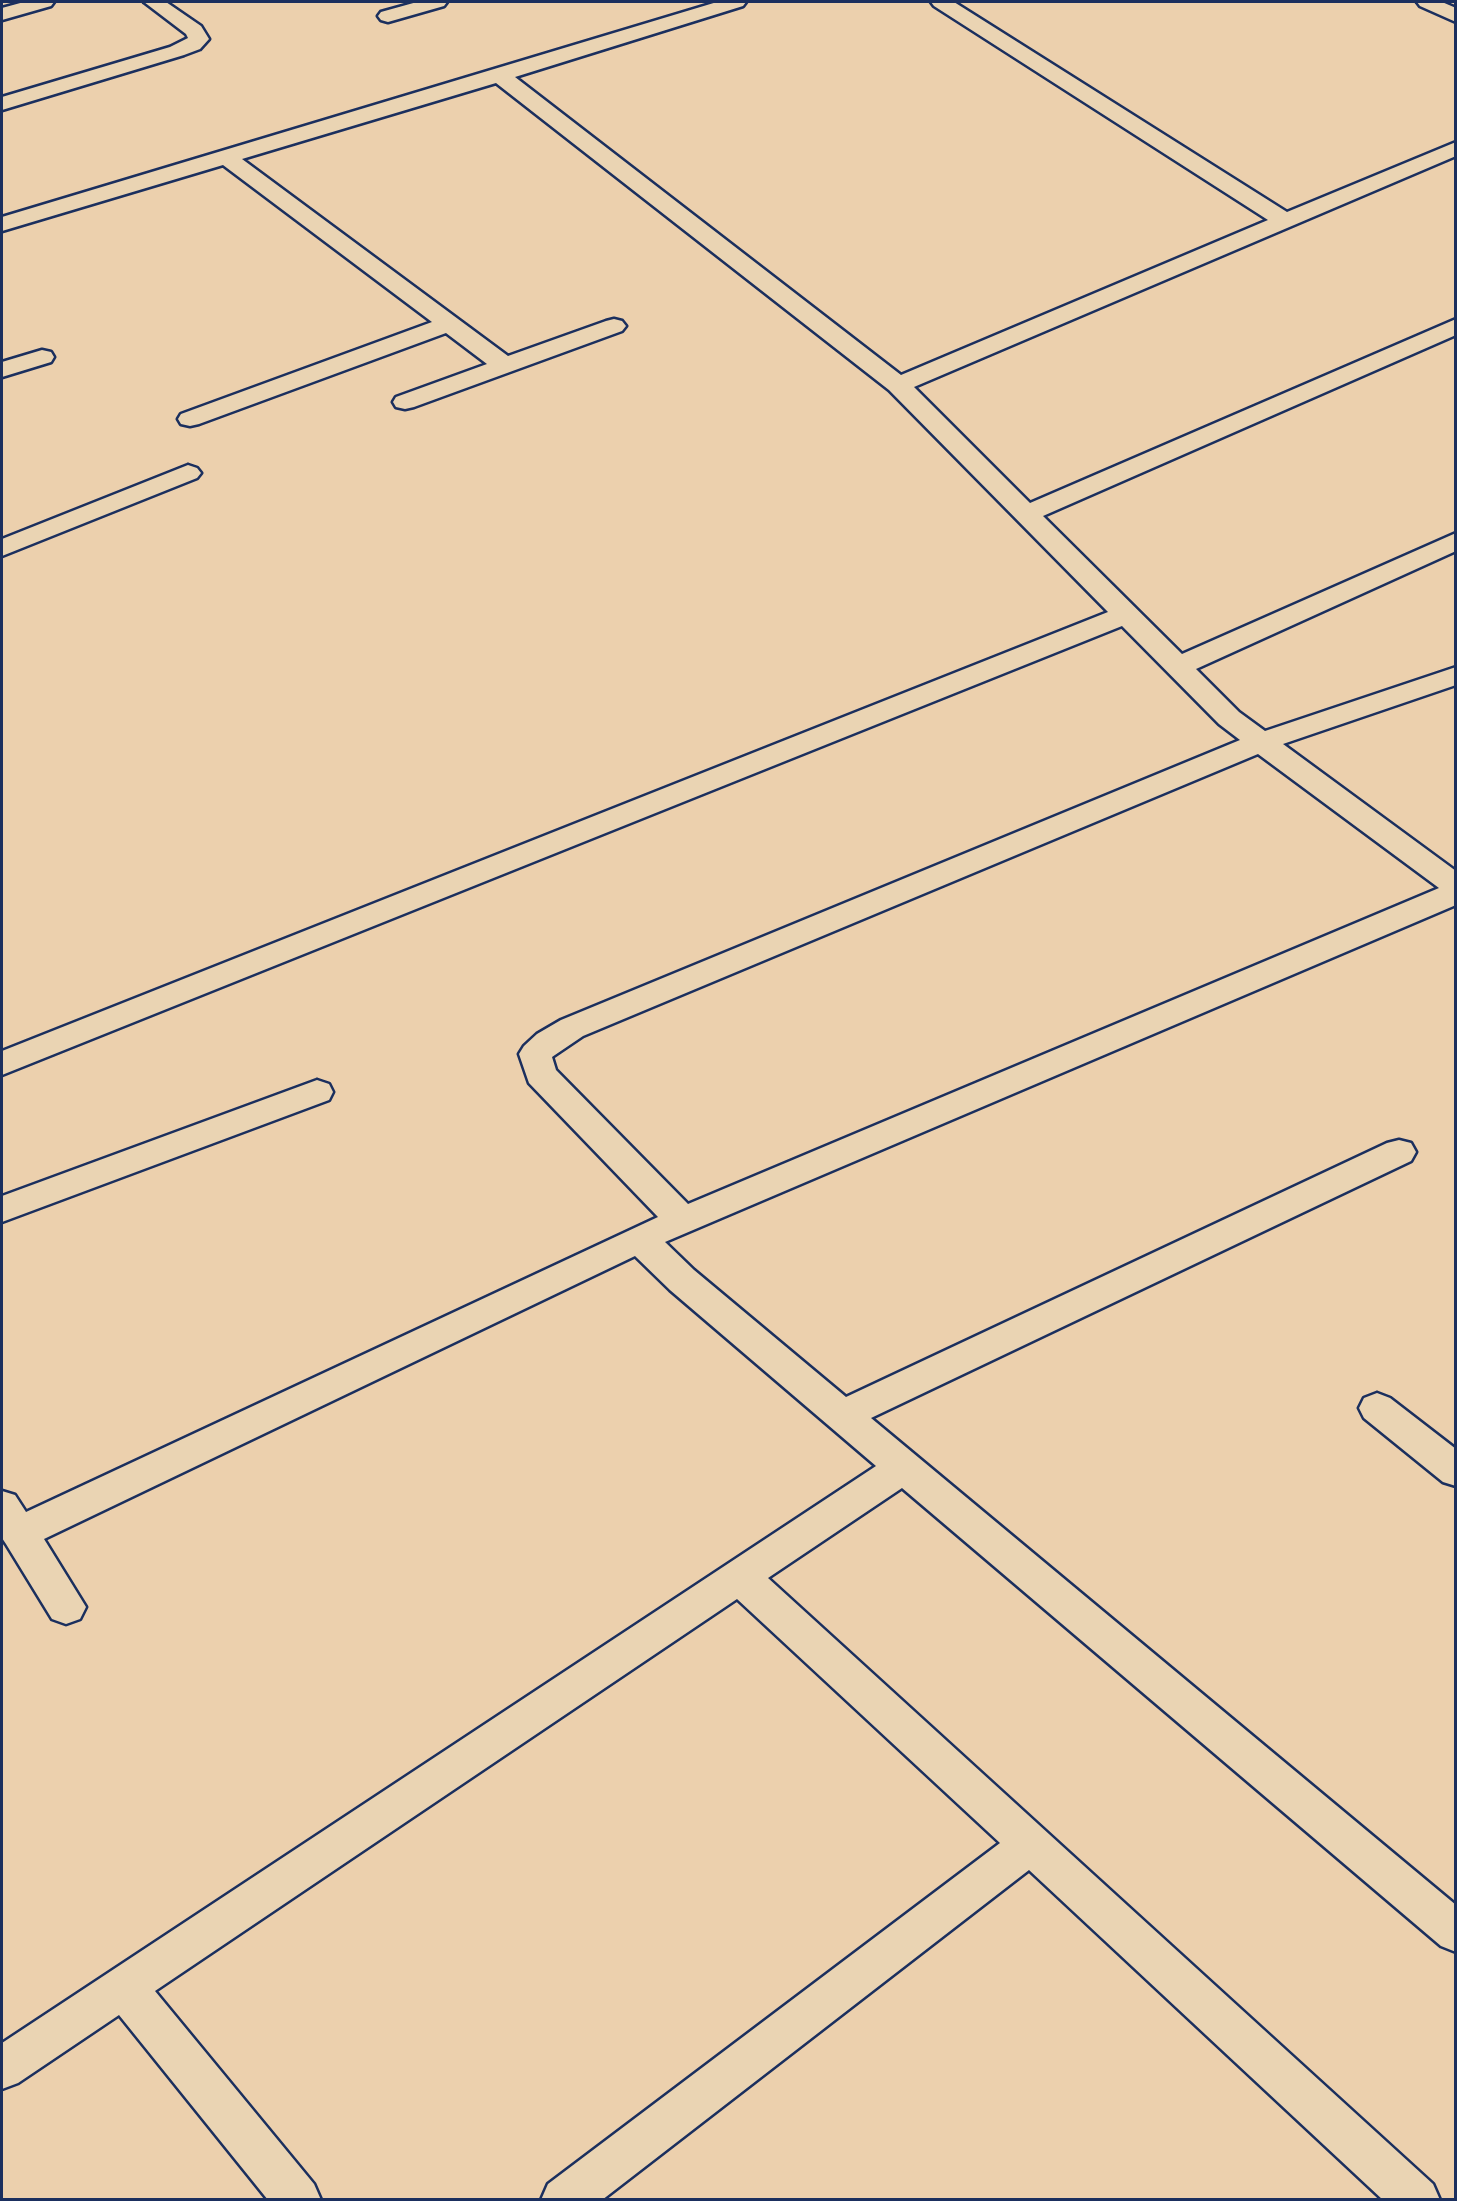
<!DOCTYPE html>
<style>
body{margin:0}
#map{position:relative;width:1457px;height:2201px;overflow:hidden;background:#ecd0ad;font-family:Caveat,sans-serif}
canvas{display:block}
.frame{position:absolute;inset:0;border:3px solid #1b2f5e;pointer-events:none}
</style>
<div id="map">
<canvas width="1457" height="2201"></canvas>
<div class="frame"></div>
</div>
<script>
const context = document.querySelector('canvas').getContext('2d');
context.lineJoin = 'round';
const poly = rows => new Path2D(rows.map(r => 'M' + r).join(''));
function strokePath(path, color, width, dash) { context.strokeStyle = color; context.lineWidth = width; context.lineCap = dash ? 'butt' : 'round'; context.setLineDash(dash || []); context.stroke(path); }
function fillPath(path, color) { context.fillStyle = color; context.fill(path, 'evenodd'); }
const minor = poly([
 [24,2,54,2,51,6,2,20,2,8,24,2],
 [144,2,166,2,201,26,209,39,200,49,184,55,2,110,2,97,170,47,188,38,186,34,144,2],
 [417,2,447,2,444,6,388,22,381,20,378,16,381,12,417,2],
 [717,2,746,2,743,6,515,77,901,375,1268,220,934,6,931,2,954,2,1287,212,1456,142,1456,156,914,387,1030,503,1456,319,1456,335,1043,516,1182,654,1456,533,1456,551,1196,669,1239,712,1265,731,1456,667,1456,685,1283,744,1456,871,1456,905,665,1242,694,1270,846,1397,1387,1143,1399,1140,1411,1143,1416,1152,1411,1161,871,1418,1456,1905,1456,1952,1441,1946,902,1488,768,1578,1433,2184,1440,2200,1383,2200,1029,1870,602,2200,541,2200,548,2184,1000,1843,737,1599,155,1991,314,2184,321,2200,268,2200,119,2015,18,2083,2,2089,2,2043,876,1466,670,1290,635,1256,44,1539,86,1607,80,1619,66,1624,52,1619,6,1544,2,1538,2,1491,15,1495,26,1512,658,1217,529,1083,519,1054,524,1046,537,1034,561,1020,1240,740,1219,724,1122,626,2,1075,2,1051,1108,612,889,390,496,83,242,159,508,356,606,321,614,319,622,321,626,326,622,331,414,407,405,409,396,407,393,402,396,397,487,364,446,333,199,424,190,426,181,424,178,419,181,414,432,322,223,165,2,231,2,217,717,2],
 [1258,754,1439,888,688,1204,556,1070,552,1057,583,1036,1258,754],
 [1417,2,1442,2,1456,8,1456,22,1420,6,1417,2],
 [42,350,51,352,54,357,51,362,2,377,2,362,42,350],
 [188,465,197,468,201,473,197,478,2,556,2,539,188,465],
 [317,1080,329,1084,333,1092,329,1100,2,1222,2,1196,317,1080],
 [1377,1393,1390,1398,1456,1449,1456,1486,1443,1482,1364,1418,1359,1408,1364,1398,1377,1393]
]);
strokePath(minor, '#1b2f5e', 5);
fillPath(minor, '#ead4b3');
</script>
